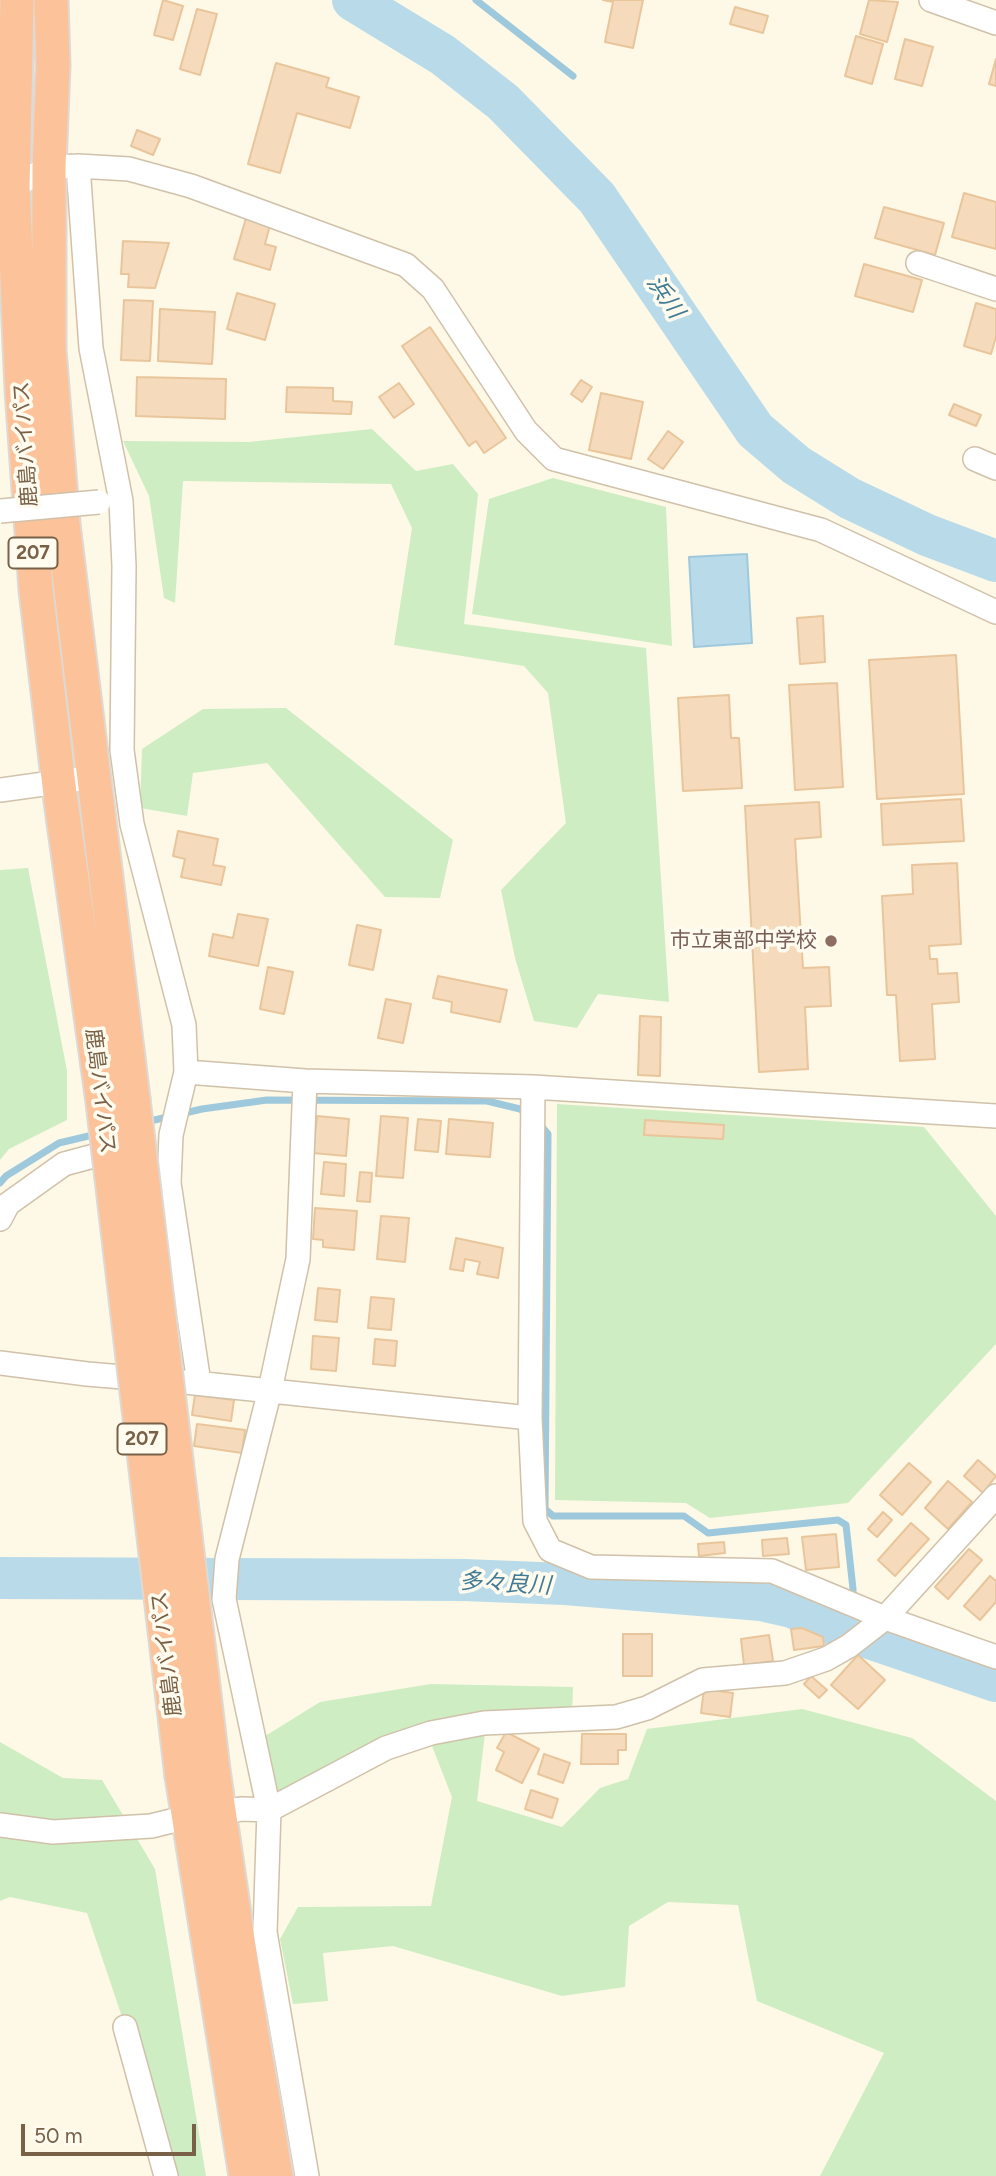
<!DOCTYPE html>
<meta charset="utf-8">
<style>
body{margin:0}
#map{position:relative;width:996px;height:2176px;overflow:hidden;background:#fef8e6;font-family:Figtree,sans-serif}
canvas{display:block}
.scale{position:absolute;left:21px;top:2124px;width:175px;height:32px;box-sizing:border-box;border:4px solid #796148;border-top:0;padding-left:9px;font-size:21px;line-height:24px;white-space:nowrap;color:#796148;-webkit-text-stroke:5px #fffbee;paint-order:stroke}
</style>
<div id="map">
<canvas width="996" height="2176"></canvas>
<div class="scale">50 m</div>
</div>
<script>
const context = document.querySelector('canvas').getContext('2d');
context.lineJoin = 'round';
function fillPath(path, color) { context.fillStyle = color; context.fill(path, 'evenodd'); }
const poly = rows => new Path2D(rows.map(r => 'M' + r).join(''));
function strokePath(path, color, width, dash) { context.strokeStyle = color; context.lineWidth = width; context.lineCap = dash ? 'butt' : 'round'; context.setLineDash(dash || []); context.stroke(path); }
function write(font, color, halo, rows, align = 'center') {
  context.font = font + ' Figtree,"Noto Sans JP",sans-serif'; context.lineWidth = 7; context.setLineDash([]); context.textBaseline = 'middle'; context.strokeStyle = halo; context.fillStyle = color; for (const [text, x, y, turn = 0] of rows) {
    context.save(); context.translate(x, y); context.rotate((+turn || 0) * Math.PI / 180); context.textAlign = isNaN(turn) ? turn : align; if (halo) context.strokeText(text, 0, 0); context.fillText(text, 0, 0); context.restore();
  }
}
const green = poly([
 [372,429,416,471,453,464,478,494,464,624,646,648,669,1002,598,994,577,1028,534,1021,515,958,501,890,566,823,548,693,524,666,394,645,412,528,391,484,183,481,175,603,164,598,149,496,123,441,249,442],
 [553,478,666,507,672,646,472,614,489,499],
 [286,708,453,840,440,898,385,897,267,763,193,773,187,816,140,808,142,749,203,709],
 [28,868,67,1071,67,1120,9,1149,0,1160,0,870],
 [557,1104,924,1127,996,1216,996,1344,848,1503,710,1518,686,1503,555,1500],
 [431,1684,573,1687,572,1713,487,1716,477,1801,562,1827,600,1788,628,1779,647,1729,802,1709,912,1738,996,1801,996,2176,820,2176,884,2053,757,2001,738,1905,668,1902,629,1926,625,1987,562,1996,393,1946,323,1953,328,2001,293,2004,280,1939,298,1907,431,1906,452,1797,430,1741,306,1795,252,1793,246,1748,320,1702],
 [0,1742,63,1778,102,1780,155,1869,206,2176,161,2176,155,2115,87,1913,10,1897,0,1901]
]);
const water = poly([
 [747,554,752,643,694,647,689,557,747,554]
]);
const stream = poly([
 [476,0,573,76],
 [146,1122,202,1109,267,1100,487,1101,520,1109,528,1115],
 [538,1122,548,1134,545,1509,553,1516,684,1516,708,1533,838,1520,846,1525,853,1589,852,1632],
 [0,1183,6,1176,59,1143,97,1134]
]);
const river = poly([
 [353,0,443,55,503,102,597,198,755,430,796,465,849,498,927,535,996,561],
 [0,1578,464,1580,565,1584,761,1600,792,1607,852,1632,996,1681]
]);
const building = poly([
 [163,0,183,6,173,40,154,35,163,0],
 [603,0,643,0,633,48,605,42,613,2,603,0],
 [869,0,898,2,887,42,860,34,869,0],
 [735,7,768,16,763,33,730,24,735,7],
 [197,9,217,14,200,75,180,69,197,9],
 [856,36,883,44,872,84,845,76,856,36],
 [905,39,933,47,922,86,895,79,905,39],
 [996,59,996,86,989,84,996,59],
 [276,63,329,78,326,87,359,97,350,128,297,113,280,173,248,164,276,63],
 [137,130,160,139,153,155,131,146,137,130],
 [964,193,996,202,996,249,952,237,964,193],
 [884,207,944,223,935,255,875,238,884,207],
 [246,218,270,225,265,244,276,247,270,270,234,259,246,218],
 [123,241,169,243,155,288,128,287,129,274,121,274,123,241],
 [864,264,922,280,913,312,855,296,864,264],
 [237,293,275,304,265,340,227,329,237,293],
 [124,300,153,301,150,361,121,360,124,300],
 [976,303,996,309,996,337,991,354,964,346,976,303],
 [160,309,215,312,212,364,158,361,160,309],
 [430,327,506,438,484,453,476,441,469,446,402,346,430,327],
 [137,377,226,379,225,419,136,416,137,377],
 [581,380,592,387,582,402,571,394,581,380],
 [399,383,414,404,394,418,379,397,399,383],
 [287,387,333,388,333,401,352,402,351,414,286,412,287,387],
 [601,393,643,402,631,459,589,450,601,393],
 [954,404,981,415,976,426,949,415,954,404],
 [668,431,683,442,663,469,648,459,668,431],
 [823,616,825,662,800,664,797,618,823,616],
 [956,655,964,794,877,799,869,660,956,655],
 [837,683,843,787,795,790,789,685,837,683],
 [729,695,731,738,739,738,742,788,683,791,678,698,729,695],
 [961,799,964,841,883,845,881,804,961,799],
 [819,802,821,837,795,839,803,968,829,967,831,1006,805,1007,808,1069,759,1072,745,806,819,802],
 [178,831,218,839,213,865,225,867,221,885,181,877,185,859,173,856,178,831],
 [957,863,961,944,929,946,930,959,937,959,938,974,957,973,959,1002,932,1004,935,1059,900,1061,896,995,887,995,882,896,913,894,912,865,957,863],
 [238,914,268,919,258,966,209,956,213,934,233,938,238,914],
 [357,925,381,930,373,970,349,965,357,925],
 [268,967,293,972,284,1014,260,1009,268,967],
 [438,976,507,990,500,1022,451,1012,452,1002,433,998,438,976],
 [386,999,411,1004,403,1043,378,1038,386,999],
 [640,1016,661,1017,660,1076,638,1075,640,1016],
 [317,1116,349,1119,346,1156,313,1153,317,1116],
 [381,1116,408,1118,403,1178,376,1176,381,1116],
 [418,1119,441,1121,438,1152,415,1150,418,1119],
 [449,1119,493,1123,490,1157,446,1154,449,1119],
 [645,1120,724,1125,723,1139,644,1135,645,1120],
 [324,1162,346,1164,344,1196,321,1194,324,1162],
 [360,1172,372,1173,370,1202,357,1201,360,1172],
 [315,1208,357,1211,354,1250,323,1247,323,1240,313,1239,315,1208],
 [381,1216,409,1218,405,1262,377,1259,381,1216],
 [456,1238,503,1248,498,1278,477,1274,480,1262,465,1259,463,1271,450,1269,456,1238],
 [318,1288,340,1290,337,1322,315,1320,318,1288],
 [371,1297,394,1299,391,1330,368,1328,371,1297],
 [313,1336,339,1338,336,1371,311,1369,313,1336],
 [375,1339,397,1341,395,1366,373,1364,375,1339],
 [195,1395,234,1400,231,1421,192,1415,195,1395],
 [197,1424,245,1430,242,1453,194,1446,197,1424],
 [978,1460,996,1476,983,1493,964,1476,978,1460],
 [909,1463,931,1482,902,1515,880,1495,909,1463],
 [948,1481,972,1502,948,1529,925,1508,948,1481],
 [883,1512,892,1520,877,1537,868,1529,883,1512],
 [911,1523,929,1539,895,1576,878,1560,911,1523],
 [836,1534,839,1567,806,1570,802,1537,836,1534],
 [787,1538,789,1554,763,1556,762,1540,787,1538],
 [724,1542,725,1553,699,1556,698,1544,724,1542],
 [969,1549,982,1560,948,1599,935,1587,969,1549],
 [990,1576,996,1581,996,1602,980,1620,964,1606,990,1576],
 [802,1628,823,1637,824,1646,794,1650,791,1629,802,1628],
 [623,1634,652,1634,652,1676,623,1676,623,1634],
 [769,1635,773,1661,744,1665,741,1639,769,1635],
 [858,1655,885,1680,858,1709,831,1685,858,1655],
 [811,1676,827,1690,819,1698,804,1684,811,1676],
 [704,1689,733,1693,730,1717,701,1713,704,1689],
 [506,1732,539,1749,522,1783,496,1770,504,1752,497,1748,506,1732],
 [582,1734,626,1734,626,1750,618,1750,618,1764,581,1764,582,1734],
 [544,1754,570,1763,563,1783,538,1774,544,1754],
 [531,1790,558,1799,552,1818,525,1809,531,1790]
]);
const minor = poly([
 [931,0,996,23],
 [78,166,91,348,121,501,124,566,122,750,132,824,184,1025,186,1072,171,1135,169,1183,199,1383],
 [3,189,13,187,49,167,78,166,129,169,191,186,406,265,433,289,526,431,554,459,821,530,996,612],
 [918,263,996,289],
 [975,459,996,468],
 [0,790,94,777],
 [186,1072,305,1081,533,1087,996,1116],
 [305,1081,298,1259,270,1390,227,1559,224,1599,269,1810,265,1932,307,2176],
 [533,1087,530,1418,535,1521,550,1550,591,1567,772,1571,885,1618,996,1657],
 [0,1219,8,1204,64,1164,120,1149],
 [0,1363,87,1374,147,1379],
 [185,1382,530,1418],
 [219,1812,242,1809,269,1810,386,1748,431,1733,484,1723,616,1717,647,1708,703,1680,785,1673,826,1659,849,1646,885,1618,996,1496],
 [0,1825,53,1832,151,1826,188,1817],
 [125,2027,166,2176]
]);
const highway = poly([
 [17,0,13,187,22,390,36,590,60,794,103,1102],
 [51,0,53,65,49,167,49,350,63,524,133,1099],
 [213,1770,250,2023,276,2176],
 [182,1776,246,2176]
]);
const minorBridge = poly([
 [0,511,99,502]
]);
const highwayBridge = poly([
 [133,1099,213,1770],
 [103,1102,182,1776]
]);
const markers = [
 [831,941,7,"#8d6e63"]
];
const shields = [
 [33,553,49],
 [142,1439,49]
];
const shieldNames = [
 ["207",33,553],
 ["207",142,1439]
];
const streetNames = [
 ["鹿島バイパス",26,444,-94],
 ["鹿島バイパス",100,1091,83],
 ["鹿島バイパス",167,1654,-97]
];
const educationNames = [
 ["市立東部中学校",817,941]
];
const waterNames = [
 ["浜川",665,297,56],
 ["多々良川",505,1584,3]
];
fillPath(green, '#ceedc3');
fillPath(water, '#b9dbe9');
strokePath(water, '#9ec9dc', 2);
strokePath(stream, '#9ec9dc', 7);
strokePath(river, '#b9dbe9', 42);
fillPath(building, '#f5dbbc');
strokePath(building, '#e9c59b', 2);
strokePath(minor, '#d0c1aa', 26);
strokePath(highway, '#dfd9d3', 37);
strokePath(minor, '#fff', 23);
strokePath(highway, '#fcc299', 33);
strokePath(minorBridge, '#d0c1aa', 26, []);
strokePath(highwayBridge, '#dfd9d3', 37, []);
strokePath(minorBridge, '#fff', 23);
strokePath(highwayBridge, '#fcc299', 33);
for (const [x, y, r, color] of markers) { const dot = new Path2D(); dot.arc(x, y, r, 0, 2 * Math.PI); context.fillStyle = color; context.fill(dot); strokePath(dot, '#fffbee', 2.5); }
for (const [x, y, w] of shields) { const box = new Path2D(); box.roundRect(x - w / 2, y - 15.5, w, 31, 5); context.fillStyle = '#fffbee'; context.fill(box); strokePath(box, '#796148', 2); }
write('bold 19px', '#796148', null, shieldNames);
write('21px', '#796148', '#fffbee', streetNames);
write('21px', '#785e54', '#fffbee', educationNames, 'right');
write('italic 23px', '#427b95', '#fffbee', waterNames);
</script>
